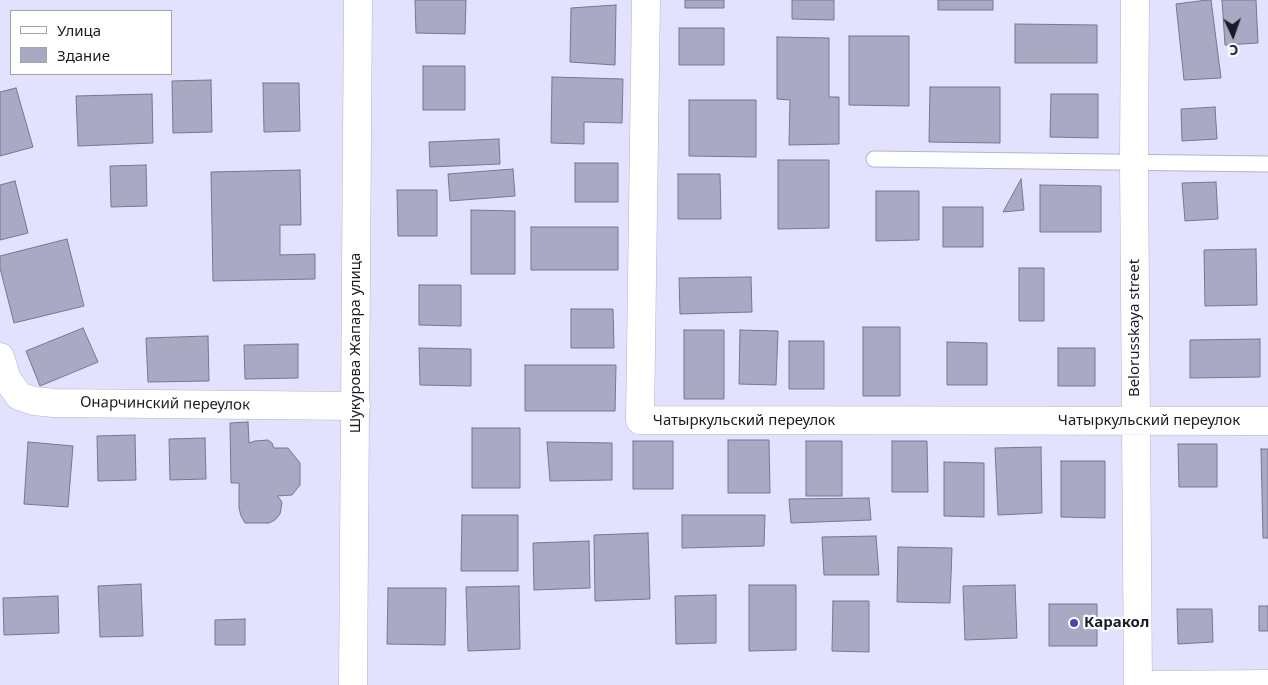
<!DOCTYPE html>
<meta charset="utf-8">
<style>
body{margin:0}
#map{position:relative;width:1268px;height:685px;overflow:hidden;background:#e2e2fe;font-family:"Noto Sans",sans-serif}
canvas{display:block}
.legend{position:absolute;left:10px;top:10px;width:162px;height:65px;box-sizing:border-box;background:#fff;border:1px solid #a4a4a8;margin:0;padding:6px 9px;list-style:none;font-size:15px;color:#1b1b25}
.legend li{display:flex;align-items:center;gap:10px;height:25px}
.legend b{width:25px;border:1px solid #a4a4a8}
.north{position:absolute;left:1208px;top:10px;width:50px;height:50px;-webkit-text-stroke:4px #fff;paint-order:stroke;rotate:177deg;font-size:14px;font-weight:700;line-height:20px;text-align:center;color:#1b1b25}
.north::after{content:'';display:block;margin:auto;width:18px;height:22px;background:#1b1b25;clip-path:polygon(50% 0,100% 100%,50% 72%,0 100%)}
</style>
<div id="map">
<canvas width="1268" height="685"></canvas>
<ul class="legend">
<li><b style="height:6px;background:#fff"></b>Улица</li>
<li><b style="height:14px;background:#a9a9c4"></b>Здание</li>
</ul>
<div class="north">С</div>
</div>
<script>
const context = document.querySelector('canvas').getContext('2d');
context.lineJoin = 'round';
function fillPath(path, color) { context.fillStyle = color; context.fill(path, 'evenodd'); }
const poly = rows => new Path2D(rows.map(r => 'M' + r).join(''));
function strokePath(path, color, width, dash) { context.strokeStyle = color; context.lineWidth = width; context.lineCap = dash ? 'butt' : 'round'; context.setLineDash(dash || []); context.stroke(path); }
function write(font, color, halo, rows, align = 'center') {
  context.font = font + ' "Noto Sans",sans-serif'; context.lineWidth = 4.5; context.setLineDash([]); context.textBaseline = 'middle'; context.strokeStyle = halo; context.fillStyle = color; for (const [text, x, y, turn = 0] of rows) {
    context.save(); context.translate(x, y); context.rotate((+turn || 0) * Math.PI / 180); context.textAlign = isNaN(turn) ? turn : align; if (halo) context.strokeText(text, 0, 0); context.fillText(text, 0, 0); context.restore();
  }
}
const building = poly([
 [415,0,466,0,465,34,416,33,415,0],
 [685,0,724,0,724,8,685,8,685,0],
 [792,0,834,0,834,20,792,19,792,0],
 [938,0,993,0,993,10,938,10,938,0],
 [1207,0,1211,0,1221,78,1184,80,1176,4,1207,0],
 [1222,0,1256,0,1258,43,1225,45,1222,0],
 [616,5,615,65,570,62,571,8,616,5],
 [1015,24,1097,25,1097,63,1015,63,1015,24],
 [679,28,724,28,724,65,679,65,679,28],
 [849,36,909,36,909,106,849,105,849,36],
 [777,37,829,38,829,97,839,97,839,144,789,145,790,100,777,99,777,37],
 [423,66,465,66,465,110,423,110,423,66],
 [552,77,623,79,622,123,584,122,584,144,551,143,552,77],
 [211,80,212,132,173,133,172,81,211,80],
 [263,83,299,83,300,131,264,132,263,83],
 [930,87,1000,87,1000,143,929,142,930,87],
 [16,88,33,147,0,156,0,92,16,88],
 [152,94,153,143,78,146,76,96,152,94],
 [1051,94,1098,94,1098,138,1050,137,1051,94],
 [689,100,756,100,756,157,689,156,689,100],
 [1215,107,1217,139,1182,141,1181,109,1215,107],
 [499,139,500,164,430,167,429,142,499,139],
 [778,160,829,160,829,228,778,229,778,160],
 [575,163,618,163,618,202,575,202,575,163],
 [146,165,147,206,111,207,110,166,146,165],
 [513,169,515,196,450,201,448,174,513,169],
 [300,170,301,225,280,225,280,255,315,254,315,279,213,281,211,172,300,170],
 [678,174,720,174,721,219,678,219,678,174],
 [1021,179,1024,210,1003,212,1021,179],
 [15,181,28,233,0,240,0,185,15,181],
 [1216,182,1218,219,1185,221,1182,183,1216,182],
 [1040,185,1101,186,1101,232,1040,232,1040,185],
 [397,190,437,190,437,236,398,236,397,190],
 [876,191,919,191,919,240,876,241,876,191],
 [943,207,983,207,983,247,943,247,943,207],
 [471,210,515,211,515,274,471,274,471,210],
 [531,227,618,227,618,270,531,270,531,227],
 [67,239,84,306,14,323,0,268,0,256,67,239],
 [1256,249,1257,305,1205,306,1204,250,1256,249],
 [1019,268,1044,268,1044,321,1019,321,1019,268],
 [751,277,752,312,680,314,679,278,751,277],
 [419,285,461,285,461,326,419,325,419,285],
 [571,309,613,309,614,348,571,348,571,309],
 [863,327,900,327,900,396,863,396,863,327],
 [83,328,98,362,40,386,26,351,83,328],
 [684,330,724,330,724,399,684,399,684,330],
 [740,330,778,331,776,385,739,384,740,330],
 [208,336,209,381,148,382,146,338,208,336],
 [1260,339,1260,377,1190,378,1190,340,1260,339],
 [789,341,824,341,824,389,789,389,789,341],
 [947,342,987,343,987,385,947,385,947,342],
 [298,344,298,378,245,379,244,345,298,344],
 [419,348,471,349,471,386,420,385,419,348],
 [1058,348,1095,348,1095,386,1058,386,1058,348],
 [525,365,616,365,615,411,525,411,525,365],
 [248,422,249,443,255,441,268,440,272,443,274,448,288,448,300,463,300,485,292,495,277,496,280,499,282,503,280,514,275,520,269,523,245,523,241,516,239,508,239,483,231,483,230,423,248,422],
 [472,428,520,428,520,488,472,488,472,428],
 [135,435,136,480,98,481,97,436,135,435],
 [205,438,206,479,170,480,169,439,205,438],
 [728,440,769,440,770,493,728,493,728,440],
 [633,441,673,441,673,489,633,489,633,441],
 [806,441,842,441,842,496,806,496,806,441],
 [892,441,927,441,928,492,892,492,892,441],
 [28,442,73,446,68,507,24,504,28,442],
 [547,442,612,443,612,480,550,481,547,442],
 [1178,444,1217,444,1217,487,1179,487,1178,444],
 [1041,447,1042,513,998,515,995,448,1041,447],
 [1261,449,1268,449,1268,538,1263,538,1261,449],
 [1061,461,1105,461,1105,518,1061,517,1061,461],
 [944,462,984,463,984,517,944,516,944,462],
 [869,498,871,520,791,523,789,499,869,498],
 [462,515,518,515,518,571,461,571,462,515],
 [682,515,765,515,764,546,682,548,682,515],
 [648,533,650,599,595,601,594,535,648,533],
 [876,536,879,575,824,575,822,537,876,536],
 [589,541,590,588,534,590,533,543,589,541],
 [898,547,952,548,950,603,897,602,898,547],
 [141,584,143,636,100,637,98,586,141,584],
 [749,585,796,585,796,650,749,651,749,585],
 [1015,585,1017,638,965,640,963,586,1015,585],
 [519,586,520,649,468,651,466,587,519,586],
 [388,588,446,588,445,645,387,644,388,588],
 [716,595,716,643,676,644,675,596,716,595],
 [58,596,59,633,4,635,3,598,58,596],
 [833,601,869,601,869,652,832,651,833,601],
 [1049,604,1097,604,1097,646,1049,646,1049,604],
 [1259,606,1268,606,1268,631,1259,631,1259,606],
 [1177,609,1212,609,1213,642,1178,644,1177,609],
 [245,619,245,645,215,645,215,620,245,619]
]);
const lane = poly([
 [874,159,1268,164]
]);
const street = poly([
 [646,0,640,420,1268,421],
 [1135,0,1134,162,1138,685],
 [0,357,7,379,19,396,34,401,53,403,356,406],
 [353,685,358,0],
 [1144,685,1268,684]
]);
const markers = [
 [1074,623,5,"#553fb7"]
];
const streetNames = [
 ["Belorusskaya street",1135,328,-90],
 ["Шукурова Жапара улица",356,343,-90],
 ["Онарчинский переулок",165,404,1],
 ["Чатыркульский переулок",744,421],
 ["Чатыркульский переулок",1149,421]
];
const poiNames = [
 ["Каракол",1084,623]
];
fillPath(building, '#a9a9c4');
strokePath(building, '#76768f', 1);
strokePath(lane, '#b3b3ce', 17);
strokePath(street, '#b3b3ce', 29);
strokePath(lane, '#fff', 15);
strokePath(street, '#fff', 28);
for (const [x, y, r, color] of markers) { const dot = new Path2D(); dot.arc(x, y, r, 0, 2 * Math.PI); context.fillStyle = color; context.fill(dot); strokePath(dot, '#fff', 2); }
write('15px', '#1b1b25', '#fff', streetNames);
write('bold 15px', '#1b1b25', '#fff', poiNames, 'left');
</script>
